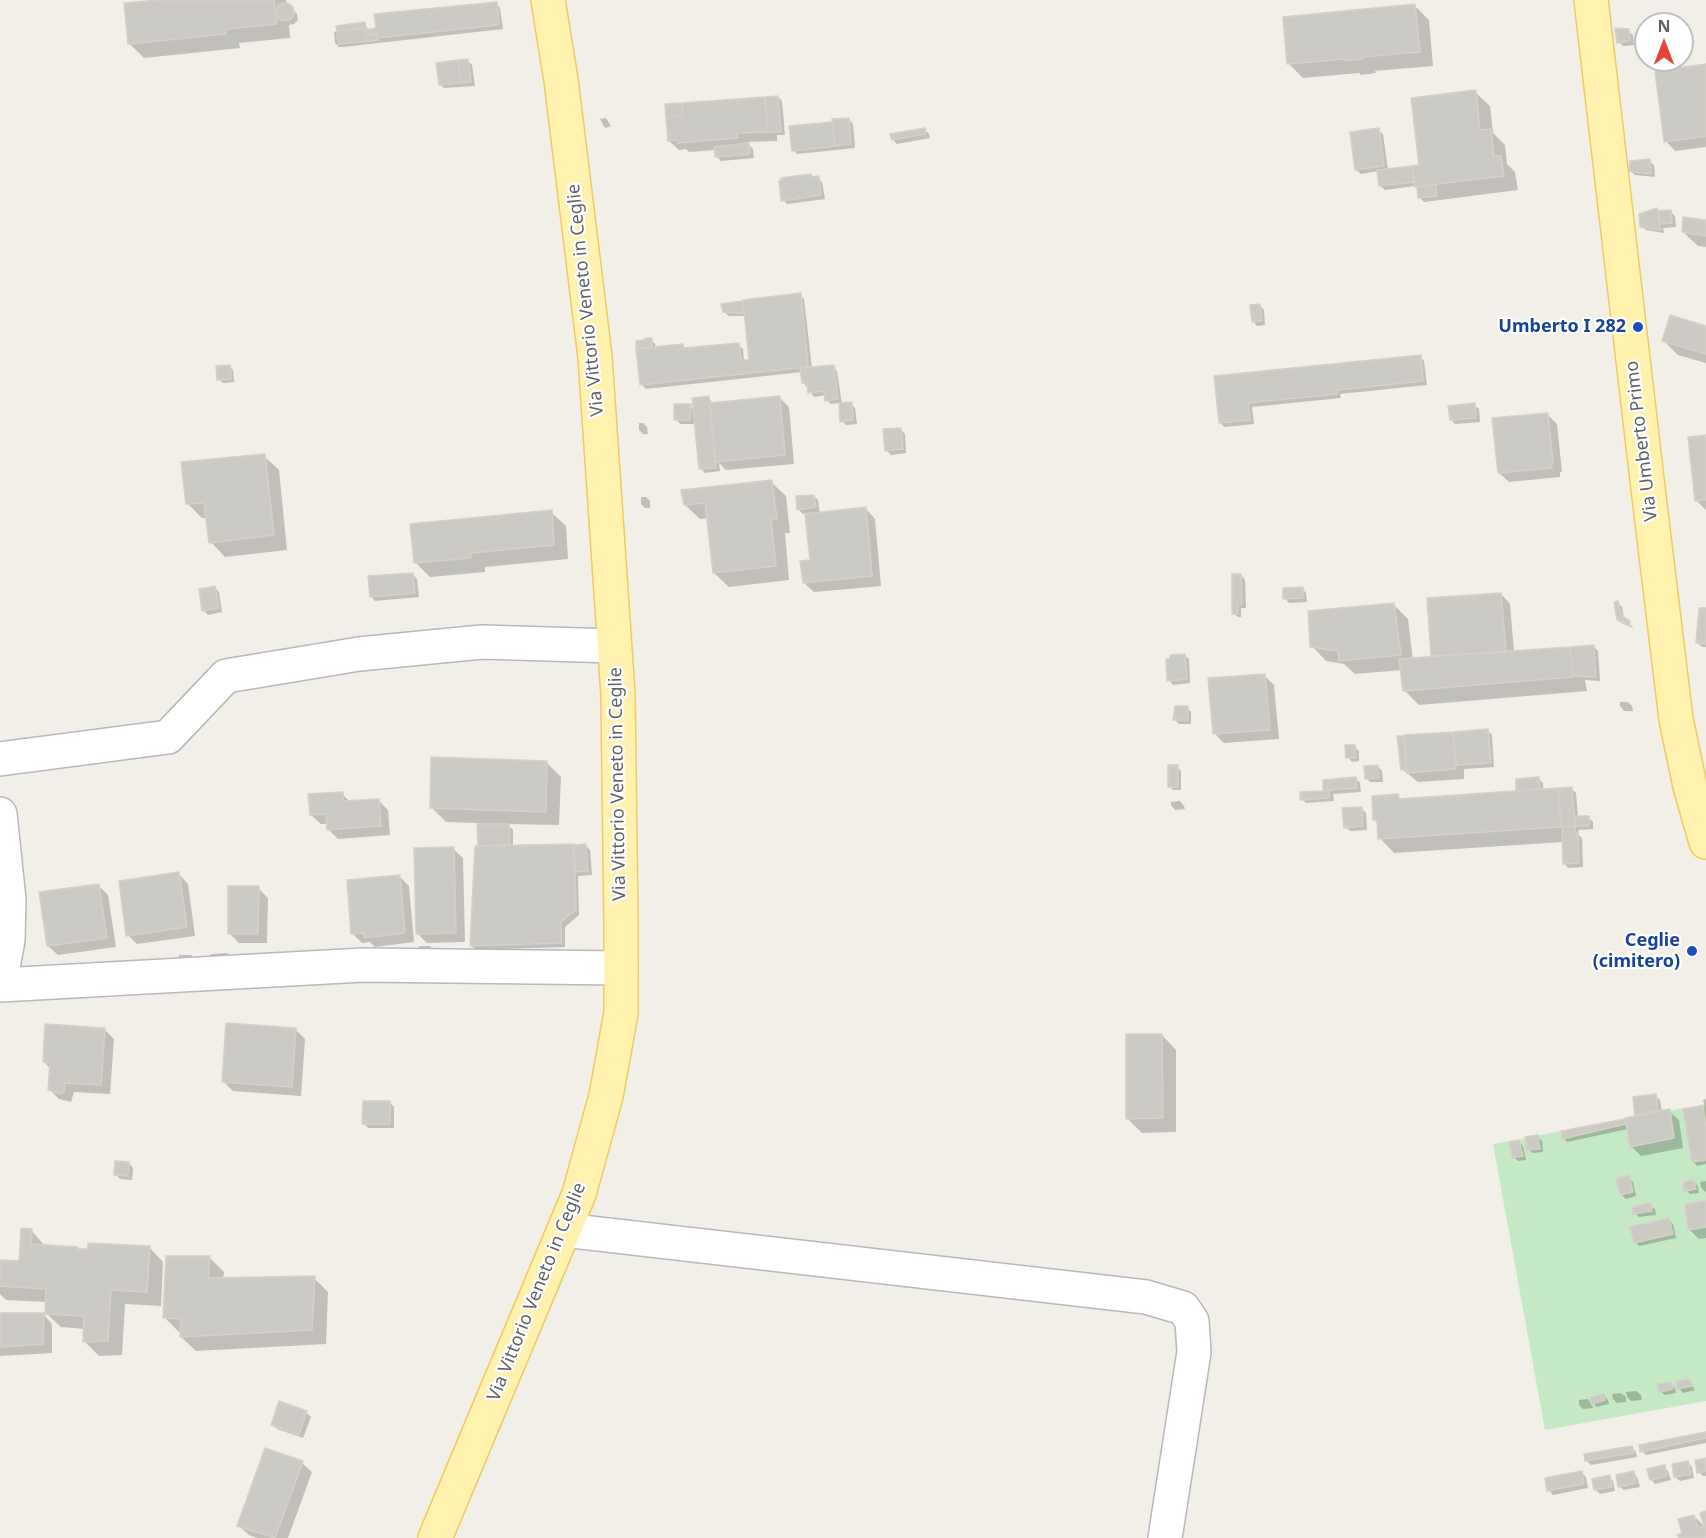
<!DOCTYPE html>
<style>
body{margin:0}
#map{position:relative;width:1706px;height:1538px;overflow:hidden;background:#f1efe8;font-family:"Noto Sans",sans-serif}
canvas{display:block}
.north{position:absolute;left:1634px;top:12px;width:60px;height:60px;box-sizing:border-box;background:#fff;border:2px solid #bfc1c3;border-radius:50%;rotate:0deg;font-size:16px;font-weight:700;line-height:24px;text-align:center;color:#5f6368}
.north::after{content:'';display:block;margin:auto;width:21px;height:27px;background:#ea4335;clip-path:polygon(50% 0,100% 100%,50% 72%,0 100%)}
</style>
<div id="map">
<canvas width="1706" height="1538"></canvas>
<div class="north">N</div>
</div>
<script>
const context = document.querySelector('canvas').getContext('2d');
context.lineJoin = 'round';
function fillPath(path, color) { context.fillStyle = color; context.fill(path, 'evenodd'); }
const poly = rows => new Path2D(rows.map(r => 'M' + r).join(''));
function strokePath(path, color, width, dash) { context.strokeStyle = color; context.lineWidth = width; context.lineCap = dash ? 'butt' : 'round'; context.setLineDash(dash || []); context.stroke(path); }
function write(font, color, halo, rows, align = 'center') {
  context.font = font + ' "Noto Sans",sans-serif'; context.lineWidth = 4.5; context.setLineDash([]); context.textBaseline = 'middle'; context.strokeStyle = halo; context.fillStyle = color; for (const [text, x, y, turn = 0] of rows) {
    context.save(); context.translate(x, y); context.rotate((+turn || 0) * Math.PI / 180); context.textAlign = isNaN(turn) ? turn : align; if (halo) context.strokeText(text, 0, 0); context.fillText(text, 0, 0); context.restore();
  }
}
const green = poly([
 [1706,1104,1706,1401,1545,1430,1493,1144]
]);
const shadow = poly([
 [171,0,286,0,287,4,297,14,298,20,294,24,289,25,290,38,239,43,240,48,144,58,129,43],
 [496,3,500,8,503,29,343,47,339,47,335,43,334,32,365,24,369,31],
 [1415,6,1429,20,1433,66,1375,71,1376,73,1361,75,1359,73,1303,78,1289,64],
 [1628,31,1633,35,1634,45,1623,46,1619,42],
 [468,61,472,65,475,86,444,88,440,84],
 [1706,65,1706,147,1675,151,1666,141],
 [1475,92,1490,106,1493,133,1505,145,1507,164,1515,172,1518,190,1424,202,1420,198,1419,190,1415,186,1385,190,1380,185,1379,171,1361,174,1356,170,1378,130,1383,134,1388,170,1421,166],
 [778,97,782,101,785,135,777,135,777,141,746,142,753,149,754,158,721,161,716,156,716,150,689,152,686,149,679,150,669,141],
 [606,118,611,126,605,128,600,119],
 [849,119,853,124,855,148,797,154,793,150,791,127,834,123],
 [925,130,929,134,930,138,897,144,893,140],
 [1649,161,1654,165,1655,177,1635,175,1630,170],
 [818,178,822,182,825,199,787,204,783,200,814,179],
 [1656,209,1660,213,1670,211,1675,216,1676,227,1663,228,1664,233,1646,230,1641,226],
 [1706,221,1706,247,1698,246,1683,232],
 [800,295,804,299,812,368,833,366,837,371,842,405,851,404,855,408,857,424,846,425,842,421,840,403,831,404,826,400,826,395,814,397,803,382,802,372,646,389,641,384,638,343,651,340,655,344,656,348,682,345,686,349,738,345,743,349,744,362,751,361,746,316,729,316,724,312,723,305],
 [1260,306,1264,310,1265,325,1257,326,1253,321],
 [1706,328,1706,363,1678,355,1664,341],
 [1420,356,1424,361,1427,385,1340,394,1341,398,1252,407,1254,424,1225,427,1220,423,1216,378],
 [229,366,233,370,234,382,223,383,218,379],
 [709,398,713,404,780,398,789,407,794,464,726,470,719,463,720,471,705,473,700,468,696,424,680,424,676,419,690,406,695,411],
 [1474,405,1479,409,1480,422,1455,424,1451,419],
 [1547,414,1557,424,1562,472,1560,472,1560,477,1509,482,1499,473],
 [639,423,643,423,647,427,648,434,643,434,639,430],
 [900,429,905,434,906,453,891,455,886,450],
 [1706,437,1706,510,1696,500],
 [264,456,279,470,287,550,225,557,211,542,208,518,202,518,188,504],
 [771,482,786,496,790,533,785,533,789,580,729,587,714,573,708,518,700,519,685,505],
 [814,496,818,500,820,514,866,509,875,519,881,586,814,592,804,583,812,562,806,513,803,514,798,509],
 [641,497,646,497,650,501,650,508,645,508,641,504],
 [551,512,566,526,568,559,485,567,485,572,430,577,415,562],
 [413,574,417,579,419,597,375,601,371,596],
 [1241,575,1245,580,1246,608,1241,608,1241,617,1238,617,1233,613],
 [215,588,219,592,222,612,208,615,203,610],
 [1302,588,1306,593,1307,602,1289,603,1285,598],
 [1501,594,1510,604,1514,652,1569,648,1571,650,1593,646,1598,651,1600,681,1585,680,1587,691,1419,705,1404,690,1402,670,1355,674,1344,664,1326,661,1312,646,1394,605,1408,619,1413,660,1435,658,1433,656],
 [1618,603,1622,607,1624,619,1634,628,1623,624,1619,619],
 [1706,610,1706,647,1702,647,1697,642],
 [1184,655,1189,659,1190,683,1173,685,1169,680],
 [1264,675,1274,685,1279,739,1224,743,1215,734],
 [1620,702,1628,702,1632,706,1633,711,1624,711,1620,706],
 [1187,708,1191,712,1191,724,1179,724,1175,720],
 [1488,731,1492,735,1494,767,1464,769,1464,779,1418,782,1402,769,1399,738,1452,733,1454,735],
 [1354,746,1359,751,1359,761,1352,762,1348,757],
 [546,762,561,777,559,825,507,824,513,830,513,846,586,846,590,850,592,875,578,876,579,915,565,927,565,947,476,950,472,946,479,847,479,823,446,822,432,808],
 [1177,767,1181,771,1181,790,1173,790,1169,786],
 [1378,767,1382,771,1383,782,1370,782,1366,778],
 [1356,779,1360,783,1361,792,1333,794,1334,801,1306,803,1302,799,1325,792,1324,781],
 [1539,779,1543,783,1543,791,1572,789,1576,793,1578,817,1588,817,1593,822,1593,829,1578,830,1579,835,1582,838,1583,867,1568,868,1564,863,1563,842,1394,853,1380,838,1379,824,1374,820,1398,796,1402,800,1518,792],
 [342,794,350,802,378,800,388,810,390,835,338,839,328,829,328,824,321,824,311,815],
 [1180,801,1184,806,1185,809,1175,810,1171,805,1171,802],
 [1362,809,1366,813,1367,830,1350,831,1345,827],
 [453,849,463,858,465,942,427,943,434,950,419,950,419,946,430,946,417,933],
 [179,874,188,884,195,936,137,944,128,935],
 [399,876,409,886,414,942,375,947,370,942,362,943,352,933],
 [98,885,108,895,116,947,58,955,48,946],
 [258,888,268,898,267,943,239,943,229,933],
 [227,953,231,957,211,959,211,954],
 [179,955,191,955,195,959,179,961],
 [104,1029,114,1039,110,1094,74,1092,71,1102,59,1099,50,1090,51,1069,44,1062],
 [295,1029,305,1039,301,1096,233,1091,224,1082],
 [1162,1035,1176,1050,1176,1132,1142,1133,1127,1118],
 [1655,1096,1660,1100,1662,1112,1669,1111,1679,1120,1683,1148,1641,1156,1632,1147,1628,1129,1567,1142,1563,1138,1562,1132,1638,1117,1636,1116],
 [1706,1099,1706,1164,1697,1166,1693,1161,1685,1110,1705,1107,1703,1100],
 [390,1103,394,1107,394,1128,368,1128,364,1124],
 [1537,1136,1542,1141,1543,1152,1533,1153,1528,1149],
 [1519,1142,1523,1146,1526,1160,1518,1161,1514,1157],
 [129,1163,133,1168,132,1180,120,1179,115,1174],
 [1628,1177,1633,1182,1636,1196,1626,1199,1621,1194],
 [1706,1181,1706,1191,1705,1192,1701,1187,1700,1182],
 [1694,1182,1698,1186,1699,1193,1690,1194,1686,1190],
 [1706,1203,1706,1238,1699,1239,1690,1230,1687,1205],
 [1650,1205,1655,1209,1656,1215,1639,1217,1635,1213],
 [1669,1220,1673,1224,1676,1238,1639,1246,1635,1242],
 [31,1230,45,1246,78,1248,80,1250,149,1247,163,1262,161,1306,125,1304,122,1355,99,1356,84,1341,85,1329,61,1327,46,1313,47,1302,6,1300,0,1294,0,1261,20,1262],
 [210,1258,224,1272,223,1280,314,1278,328,1292,326,1344,196,1351,181,1337,182,1332,179,1332,165,1318],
 [0,1314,43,1314,52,1324,52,1353,0,1356],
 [1689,1381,1695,1390,1683,1393,1679,1388],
 [1671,1384,1675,1388,1676,1393,1665,1395,1660,1391],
 [1636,1391,1641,1395,1642,1400,1631,1401,1627,1397,1626,1392],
 [1621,1393,1626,1397,1626,1402,1617,1403,1613,1399,1612,1394],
 [1604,1395,1608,1400,1609,1404,1597,1407,1593,1403],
 [1588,1399,1592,1404,1593,1408,1583,1409,1579,1405,1579,1400],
 [306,1412,311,1417,303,1438,277,1429,273,1424],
 [1706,1434,1706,1443,1646,1455,1642,1451],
 [1632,1447,1636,1452,1637,1457,1591,1465,1587,1461],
 [1706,1459,1706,1476,1703,1476,1699,1472],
 [1688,1462,1692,1467,1694,1478,1680,1481,1675,1477],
 [302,1463,312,1472,288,1538,257,1538,249,1535,239,1526],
 [1664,1467,1668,1471,1671,1480,1655,1484,1651,1479],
 [1581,1473,1586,1477,1588,1488,1553,1495,1549,1490],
 [1633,1473,1637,1477,1640,1487,1624,1490,1619,1486],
 [1609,1477,1613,1481,1615,1491,1600,1494,1596,1490],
 [1694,1516,1706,1528,1706,1538,1680,1538]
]);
const building = poly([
 [159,0,274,0,277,24,226,29,226,34,128,44,124,3,159,0],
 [497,2,499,25,377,38,377,33,366,35,366,30,376,28,374,14,497,2],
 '276 12a9 9 0 1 1 18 0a9 9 0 1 1-18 0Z',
 [1415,4,1420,52,1362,57,1362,59,1345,61,1345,59,1287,64,1283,17,1415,4],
 [365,22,366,28,337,31,336,26,365,22],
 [366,28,366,35,377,33,378,40,338,44,337,31,366,28],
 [1615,28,1629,29,1630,41,1617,43,1615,28],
 [468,59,471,82,461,83,458,60,468,59],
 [458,60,461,83,439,85,436,63,458,60],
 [1706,64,1706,136,1664,142,1655,71,1706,64],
 [1476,90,1480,130,1491,129,1494,156,1501,156,1504,176,1414,187,1412,166,1419,165,1411,98,1476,90],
 [778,96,781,132,768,132,765,97,778,96],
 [765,97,768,132,737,133,738,138,678,143,677,140,668,141,666,117,683,115,682,103,765,97],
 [682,103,683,115,666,117,665,104,682,103],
 [849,118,851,144,835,146,832,119,849,118],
 [832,122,835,146,792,151,789,126,832,122],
 [925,128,926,134,892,140,890,134,925,128],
 [1379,128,1384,166,1355,170,1350,132,1379,128],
 [749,143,750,154,715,157,714,147,749,143],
 [1650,159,1651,174,1629,171,1630,161,1650,159],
 [1412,166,1414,182,1379,186,1377,170,1412,166],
 [811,174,812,177,819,176,821,195,781,201,779,181,781,180,781,178,811,174],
 [1436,185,1437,196,1418,198,1417,187,1436,185],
 [1657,208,1661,230,1640,227,1639,214,1657,208],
 [1671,210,1672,223,1660,224,1658,211,1671,210],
 [1683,217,1706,220,1706,236,1682,232,1683,217],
 [801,293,808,367,640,385,636,349,683,344,683,348,739,343,741,360,749,360,743,300,801,293],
 [743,301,744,313,723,312,721,304,743,301],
 [1260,304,1262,321,1252,322,1250,305,1260,304],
 [1670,315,1706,326,1706,354,1662,341,1670,315],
 [645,338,652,338,652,347,636,349,636,341,645,340,645,338],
 [1421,355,1423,381,1337,390,1337,394,1248,403,1250,420,1219,423,1214,376,1421,355],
 [230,365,231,379,217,380,216,366,230,365],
 [834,365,838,399,825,401,824,391,808,393,807,382,802,383,800,368,834,365],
 [709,396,716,468,699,469,692,398,709,396],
 [780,396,785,455,715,462,710,403,780,396],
 [852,402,853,420,840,422,839,403,852,402],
 [1475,403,1476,418,1450,420,1448,406,1475,403],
 [674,404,691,404,690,420,674,420,674,404],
 [1548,413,1553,463,1551,463,1552,468,1498,473,1492,418,1548,413],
 [901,428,903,449,885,451,883,429,901,428],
 [1706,435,1706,500,1695,501,1688,437,1706,435],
 [265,454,274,535,209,543,204,503,186,504,181,462,265,454],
 [772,480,777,519,771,519,776,566,713,573,705,503,684,505,681,490,772,480],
 [814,495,816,507,797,510,796,496,814,495],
 [866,507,872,576,803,583,800,561,810,560,805,514,866,507],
 [552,510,554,545,471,553,471,558,414,563,410,524,552,510],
 [413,573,415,593,370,597,368,576,413,573],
 [1232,574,1241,574,1242,604,1238,604,1238,614,1232,614,1232,574],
 [215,586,219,608,202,611,199,589,215,586],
 [1303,587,1303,598,1283,599,1283,588,1303,587],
 [1501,593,1506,652,1431,656,1427,598,1501,593],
 [1618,601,1621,615,1630,621,1630,626,1617,620,1614,602,1618,601],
 [1394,603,1401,655,1339,661,1338,651,1310,647,1308,611,1394,603],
 [1699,608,1706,608,1706,644,1696,643,1699,608],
 [1594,645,1596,677,1573,676,1570,647,1594,645],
 [1570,647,1573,677,1403,691,1399,659,1570,647],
 [1185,654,1187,679,1167,681,1166,659,1170,659,1170,655,1185,654],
 [1265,674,1270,730,1213,734,1208,678,1265,674],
 [1175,706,1188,706,1188,720,1173,720,1175,706],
 [1488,729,1491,763,1456,765,1453,732,1488,729],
 [1453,732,1456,769,1407,773,1404,735,1453,732],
 [1397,736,1404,736,1407,769,1401,770,1397,736],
 [1345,745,1355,745,1356,758,1346,758,1345,745],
 [431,757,547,761,546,812,430,808,431,757],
 [1168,765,1178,765,1178,787,1168,787,1168,765],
 [1378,765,1379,778,1365,779,1364,766,1378,765],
 [1356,777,1357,788,1329,790,1330,798,1300,800,1300,792,1323,791,1323,780,1356,777],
 [1539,777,1540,789,1516,791,1516,779,1539,777],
 [1572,787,1575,826,1561,827,1558,788,1572,787],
 [1558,788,1561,827,1378,839,1377,820,1373,820,1372,796,1398,794,1399,799,1558,788],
 [343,792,343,801,379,799,381,826,327,830,326,814,310,815,308,794,343,792],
 [1362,807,1363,826,1344,828,1342,808,1362,807],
 [1574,816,1589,816,1589,826,1575,826,1574,816],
 [477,824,509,824,510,845,478,846,477,824],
 [1575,826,1575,833,1578,833,1579,863,1563,864,1562,827,1575,826],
 [574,844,576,910,561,922,561,943,470,946,475,846,574,844],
 [586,844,588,871,574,872,574,845,586,844],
 [454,847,456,933,416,934,414,848,454,847],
 [179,872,187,927,126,936,119,881,179,872],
 [400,875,405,933,364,938,364,933,351,934,347,880,400,875],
 [99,884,107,938,47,946,39,892,99,884],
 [228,886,259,886,258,934,228,934,228,886],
 [226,1023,296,1028,292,1087,222,1082,226,1023],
 [45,1024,105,1028,101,1085,65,1083,64,1092,61,1094,48,1090,50,1063,43,1062,45,1024],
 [1126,1034,1162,1034,1163,1118,1126,1119,1126,1034],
 [1656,1094,1658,1110,1635,1116,1633,1097,1656,1094],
 [363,1101,390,1101,390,1124,362,1124,363,1101],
 [1703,1106,1706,1127,1706,1160,1692,1162,1683,1109,1703,1106],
 [1670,1109,1674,1138,1630,1147,1625,1118,1670,1109],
 [1625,1119,1626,1124,1562,1139,1561,1131,1625,1119],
 [1538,1135,1540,1149,1527,1150,1525,1137,1538,1135],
 [1519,1140,1523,1156,1512,1158,1509,1142,1519,1140],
 [115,1161,129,1162,128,1176,114,1175,115,1161],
 [1629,1175,1633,1192,1620,1195,1616,1179,1629,1175],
 [1694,1180,1696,1189,1684,1191,1683,1182,1694,1180],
 [1706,1201,1706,1227,1688,1230,1685,1204,1706,1201],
 [1651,1203,1652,1211,1633,1214,1632,1207,1651,1203],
 [1669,1218,1673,1234,1634,1243,1630,1227,1669,1218],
 [21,1228,32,1229,31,1244,78,1247,78,1249,88,1249,88,1243,150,1246,147,1292,111,1290,108,1341,83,1342,84,1316,45,1314,46,1289,0,1286,0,1260,19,1261,21,1228],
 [166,1256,210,1256,208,1278,315,1276,312,1330,180,1337,181,1319,163,1318,166,1256],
 [0,1313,44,1313,43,1344,0,1347,0,1313],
 [1690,1379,1692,1386,1677,1389,1676,1381,1690,1379],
 [1672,1382,1673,1389,1659,1392,1657,1384,1672,1382],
 [1604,1394,1605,1400,1591,1404,1590,1397,1604,1394],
 [279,1401,307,1411,299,1435,271,1425,279,1401],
 [1706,1432,1706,1438,1640,1452,1639,1445,1706,1432],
 [1632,1446,1634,1453,1585,1461,1584,1454,1632,1446],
 [265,1448,303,1461,275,1538,237,1526,265,1448],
 [1706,1458,1706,1471,1697,1473,1695,1460,1706,1458],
 [1688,1461,1691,1474,1674,1477,1672,1464,1688,1461],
 [1665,1465,1667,1476,1650,1480,1647,1469,1665,1465],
 [1582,1471,1584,1484,1547,1491,1545,1478,1582,1471],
 [1634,1471,1636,1483,1618,1487,1616,1475,1634,1471],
 [1610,1475,1612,1487,1594,1490,1592,1479,1610,1475],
 [1706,1511,1706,1538,1679,1538,1677,1535,1682,1533,1678,1519,1694,1515,1698,1528,1704,1526,1700,1513,1706,1511]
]);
const minor = poly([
 [0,759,168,737,226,676,359,654,482,642,614,646],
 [0,814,9,900,8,940,0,984],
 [0,985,363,965,621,968],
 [564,1230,1146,1297,1183,1308,1192,1321,1194,1352,1165,1538]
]);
const major = poly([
 [1591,0,1650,505,1676,719,1690,786,1706,842],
 [435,1538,579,1194,606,1096,621,1013,621,923,618,694,595,357,561,80,548,0]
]);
const markers = [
 [1638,327,6,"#1a4fb4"],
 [1692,951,6,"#1a4fb4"]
];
const streetNames = [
 ["Via Vittorio Veneto in Ceglie",586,300,-96],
 ["Via Umberto Primo",1642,441,-97],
 ["Via Vittorio Veneto in Ceglie",618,784,-91],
 ["Via Vittorio Veneto in Ceglie",537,1292,-68]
];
const transitNames = [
 ["Umberto I 282",1626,327],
 ["Ceglie",1680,941],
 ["(cimitero)",1680,962]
];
fillPath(green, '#c5e8c5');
fillPath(shadow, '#0003');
fillPath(building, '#cccac5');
strokePath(building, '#d6d1c6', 1.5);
strokePath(minor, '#b5b8bc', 36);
strokePath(major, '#f2c960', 36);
strokePath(minor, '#fff', 33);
strokePath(major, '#fff2af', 33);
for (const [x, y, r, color] of markers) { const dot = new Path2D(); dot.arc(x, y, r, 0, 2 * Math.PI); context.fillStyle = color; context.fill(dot); strokePath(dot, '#fff', 2); }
write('18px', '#5f6368', '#fff', streetNames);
write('bold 18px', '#164399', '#fff', transitNames, 'right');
</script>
